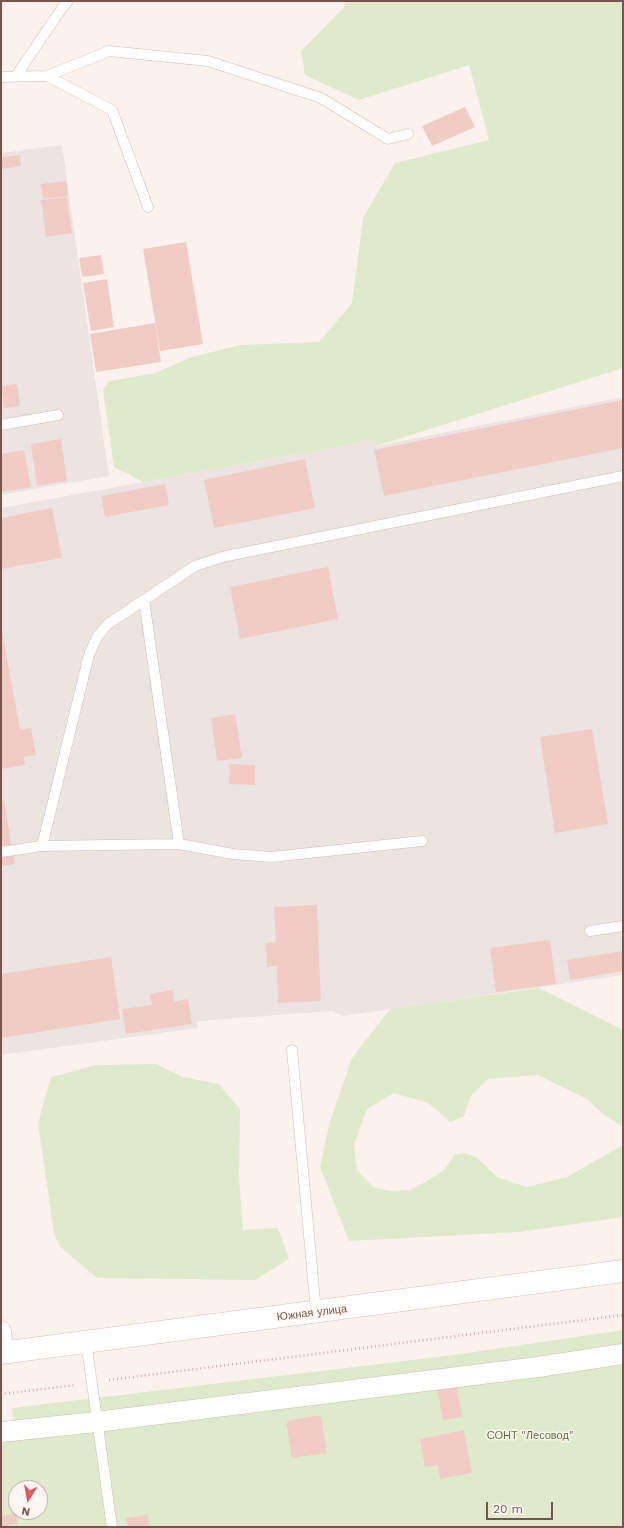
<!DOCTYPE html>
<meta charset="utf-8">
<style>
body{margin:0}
#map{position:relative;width:624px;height:1528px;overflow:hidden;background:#fcf2ed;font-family:"Work Sans",sans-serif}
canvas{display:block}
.frame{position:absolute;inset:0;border:2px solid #78544f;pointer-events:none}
.north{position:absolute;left:8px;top:1480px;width:40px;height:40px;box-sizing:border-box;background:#fef7f3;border:1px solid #c8b6b1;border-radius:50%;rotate:191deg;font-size:11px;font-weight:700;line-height:16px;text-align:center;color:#78544f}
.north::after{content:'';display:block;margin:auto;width:14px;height:18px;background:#e0585a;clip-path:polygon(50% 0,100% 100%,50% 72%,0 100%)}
.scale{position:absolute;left:486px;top:1502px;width:67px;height:18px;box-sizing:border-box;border:2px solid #78544f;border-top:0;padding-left:5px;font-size:12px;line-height:14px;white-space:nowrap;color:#78544f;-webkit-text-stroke:3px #fef7f3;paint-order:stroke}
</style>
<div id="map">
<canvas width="624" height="1528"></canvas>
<div class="frame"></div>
<div class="north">N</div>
<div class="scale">20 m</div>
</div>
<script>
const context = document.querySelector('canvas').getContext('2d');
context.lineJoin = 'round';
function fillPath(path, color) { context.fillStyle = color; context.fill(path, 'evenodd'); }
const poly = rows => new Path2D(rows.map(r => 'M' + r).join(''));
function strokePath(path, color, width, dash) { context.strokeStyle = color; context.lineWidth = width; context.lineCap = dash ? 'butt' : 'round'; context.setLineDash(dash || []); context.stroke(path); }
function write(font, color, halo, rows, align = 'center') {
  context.font = font + ' "Work Sans",sans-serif'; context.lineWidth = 3; context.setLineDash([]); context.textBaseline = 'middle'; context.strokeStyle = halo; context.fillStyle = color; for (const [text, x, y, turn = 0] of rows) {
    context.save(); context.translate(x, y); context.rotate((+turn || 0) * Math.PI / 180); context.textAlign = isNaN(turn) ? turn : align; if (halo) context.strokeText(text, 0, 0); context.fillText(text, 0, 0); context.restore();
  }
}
const industrial = poly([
 [62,145,109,476,1,495,1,153],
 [623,397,623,975,343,1016,332,1011,197,1021,198,1028,1,1055,1,508,374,440,377,446]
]);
const green = poly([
 [344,1,623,1,623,368,376,446,374,440,143,482,114,467,103,390,109,381,156,373,189,358,240,345,319,342,352,303,363,218,395,163,489,140,469,65,359,100,305,75,301,51,345,6],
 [539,988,623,1030,623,1127,603,1114,587,1099,538,1075,488,1079,471,1096,464,1116,450,1122,428,1103,394,1093,367,1109,354,1144,357,1170,373,1187,390,1191,410,1190,431,1179,445,1169,454,1155,464,1153,476,1157,497,1177,527,1187,567,1177,623,1145,623,1217,519,1232,349,1241,320,1167,329,1125,352,1058,390,1009],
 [156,1064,183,1077,219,1084,240,1109,239,1179,243,1230,278,1228,289,1259,255,1280,97,1278,60,1247,54,1233,38,1123,51,1077,97,1065],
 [623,1330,623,1527,1,1527,1,1439,15,1437,12,1408,454,1355],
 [16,1488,40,1488,40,1512,16,1512]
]);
const building = poly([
 [465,107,475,127,432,146,422,126],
 [20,155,21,166,1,169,1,157],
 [66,181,68,196,43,199,41,184],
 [67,197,72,233,46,237,41,200],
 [186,242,203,344,160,351,143,249],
 [101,255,104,274,82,277,79,258],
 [107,279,114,327,91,331,83,283],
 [155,323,161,362,96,372,90,334],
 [17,384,20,406,4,408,1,386],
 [623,400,623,448,384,496,374,450],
 [61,439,67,481,37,486,31,444],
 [24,450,31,487,1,492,1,454],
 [305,459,315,508,214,528,204,480],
 [165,484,169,505,105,517,101,496],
 [52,508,62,558,1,569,1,518],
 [328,567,338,619,240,639,230,587],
 [1,625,20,730,31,728,36,755,24,757,25,765,1,769],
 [235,714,242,758,217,761,211,718],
 [592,729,608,824,555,833,540,737],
 [230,764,255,765,255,785,229,784],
 [4,800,15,864,1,866,1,801],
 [317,905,321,1001,278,1003,277,966,267,967,266,943,276,942,274,907],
 [550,940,556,984,496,992,490,948],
 [623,951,623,971,570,980,567,960],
 [111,957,120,1019,1,1038,1,974],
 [173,990,174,1002,188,999,192,1024,126,1034,122,1009,152,1005,150,994],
 [456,1384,462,1417,443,1420,437,1387],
 [321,1415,327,1453,292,1458,286,1421],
 [464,1430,472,1473,440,1479,438,1465,425,1467,420,1439],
 [16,1513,18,1524,1,1527,1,1516],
 [148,1515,150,1527,128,1527,126,1518]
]);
const path = poly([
 [109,1380,623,1315],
 [1,1394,76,1385]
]);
const lane = poly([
 [16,76,60,11,68,1],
 [47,76,109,51,208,61,321,98,388,139,408,134],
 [1,77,47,76,112,110,148,207],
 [1,425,58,415],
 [144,600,179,844],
 [422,841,271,857,233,854,179,844,42,846,89,655,97,637,108,624,195,566,222,557,623,476],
 [1,852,42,846],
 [590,931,623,926],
 [292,1050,316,1312],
 [86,1341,112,1527]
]);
const street = poly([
 [1,1331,4,1353],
 [1,1432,96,1422,538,1367,623,1354]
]);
const secondary = poly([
 [1,1353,623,1271]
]);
const streetNames = [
 ["Южная улица",312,1313,-7]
];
const parkNames = [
 ["СОНТ \"Лесовод\"",530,1436]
];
fillPath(industrial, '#ece4e1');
fillPath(green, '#dfeaca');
fillPath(building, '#f1ccc5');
strokePath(lane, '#d2bab4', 11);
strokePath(street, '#d2bab4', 21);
strokePath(secondary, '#d6bbb5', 23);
strokePath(path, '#d7aea7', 2.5, [1, 3]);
strokePath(lane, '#fff', 10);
strokePath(street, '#fff', 20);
strokePath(secondary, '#fff', 22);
write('11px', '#78544f', '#fef7f3', streetNames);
write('11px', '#5f7744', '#fef7f3', parkNames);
</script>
